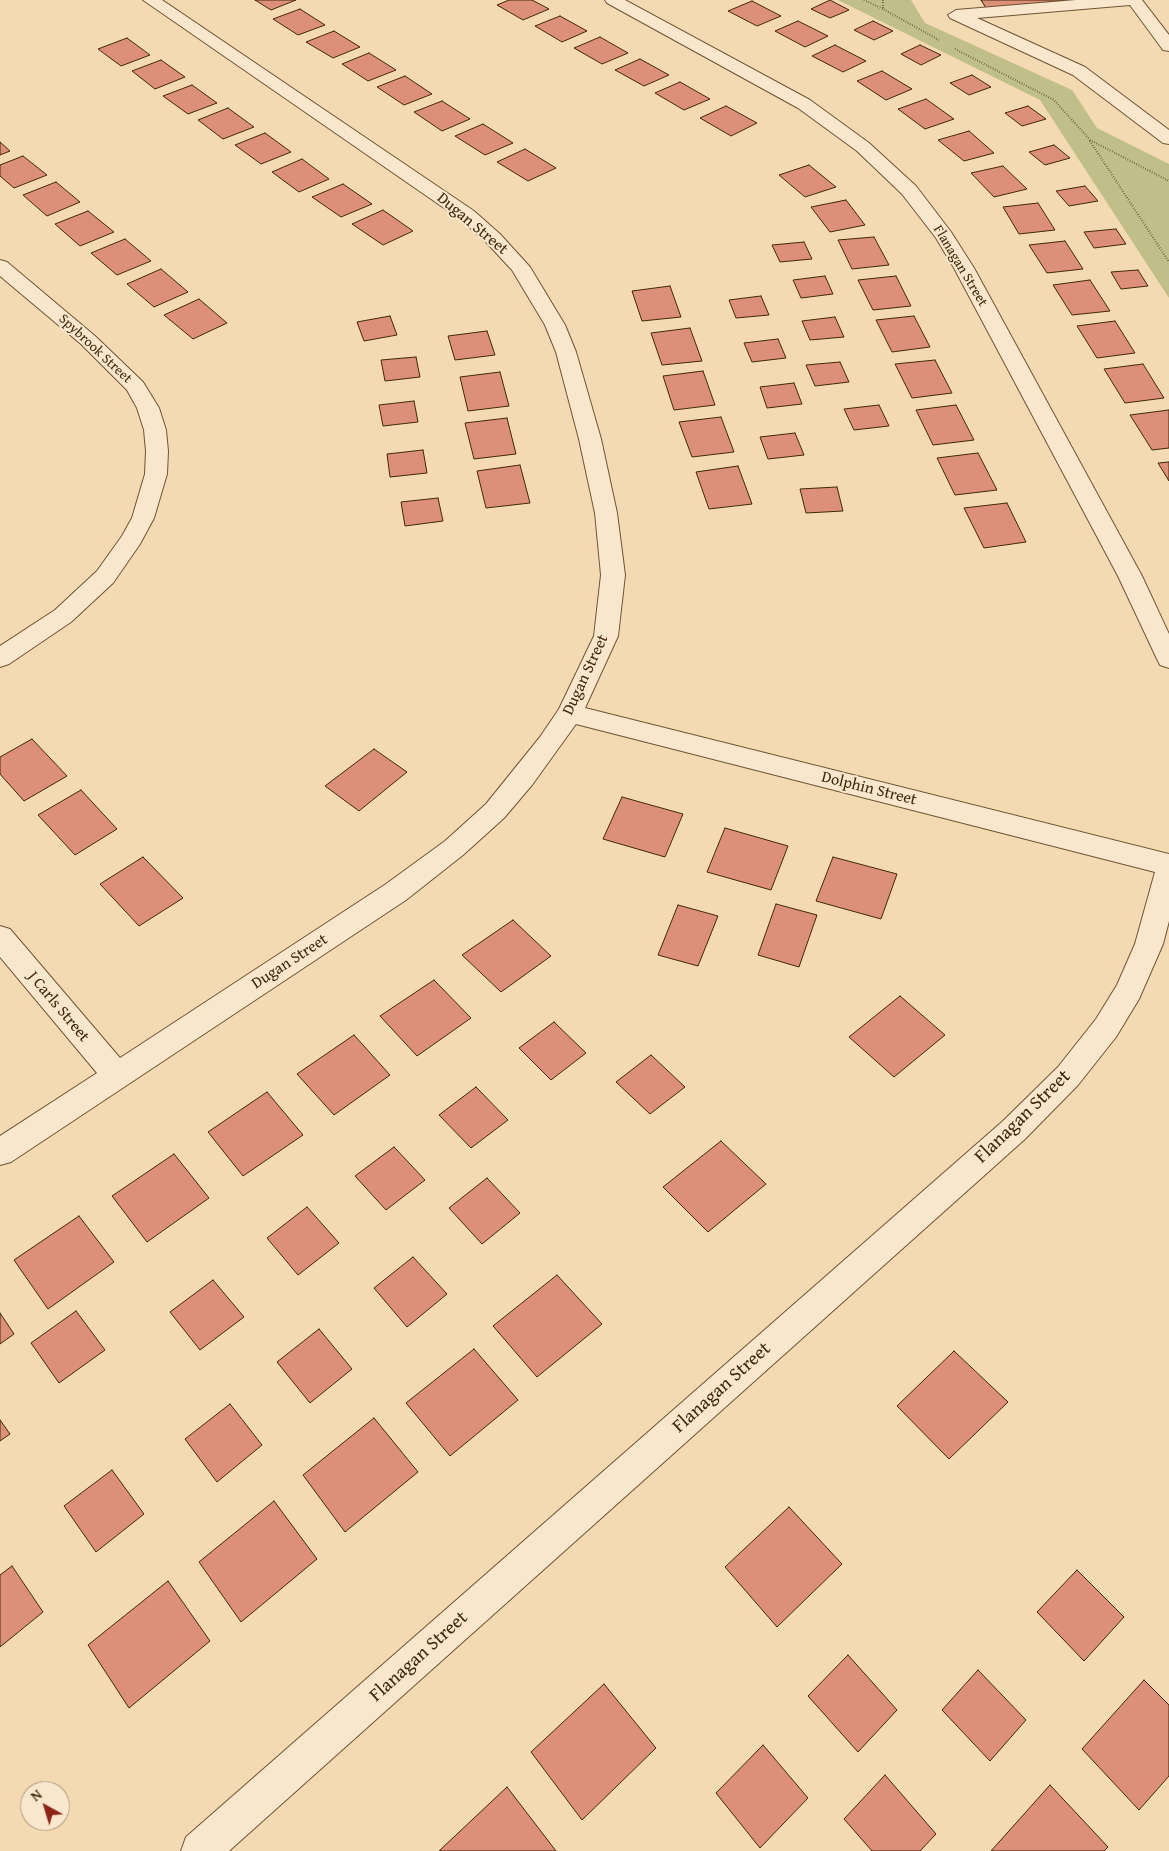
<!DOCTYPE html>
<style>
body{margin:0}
#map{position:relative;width:1169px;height:1851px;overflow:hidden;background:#f4dab2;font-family:"Gentium Book Plus",serif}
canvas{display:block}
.north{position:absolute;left:20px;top:1781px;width:50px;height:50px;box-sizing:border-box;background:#f8e7cd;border:1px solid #af9a7f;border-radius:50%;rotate:321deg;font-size:14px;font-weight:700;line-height:20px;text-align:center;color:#422709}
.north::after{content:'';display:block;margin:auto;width:18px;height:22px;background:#8f2418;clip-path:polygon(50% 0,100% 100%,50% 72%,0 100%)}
</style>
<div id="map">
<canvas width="1169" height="1851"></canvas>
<div class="north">N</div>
</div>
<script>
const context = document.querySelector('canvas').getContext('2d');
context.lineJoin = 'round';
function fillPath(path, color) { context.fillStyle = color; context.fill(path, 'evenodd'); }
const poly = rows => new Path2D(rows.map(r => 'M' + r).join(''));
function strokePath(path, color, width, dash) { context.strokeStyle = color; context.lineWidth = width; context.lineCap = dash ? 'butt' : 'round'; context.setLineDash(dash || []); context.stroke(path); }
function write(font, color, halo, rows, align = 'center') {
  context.font = font + ' "Gentium Book Plus",serif'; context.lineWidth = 4; context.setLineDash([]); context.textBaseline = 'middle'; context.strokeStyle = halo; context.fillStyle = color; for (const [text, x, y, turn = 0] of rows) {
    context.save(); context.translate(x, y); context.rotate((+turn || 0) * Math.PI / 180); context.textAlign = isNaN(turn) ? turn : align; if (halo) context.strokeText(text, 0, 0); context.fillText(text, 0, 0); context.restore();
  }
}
const green = poly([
 [838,0,911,0,925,23,1072,90,1097,128,1169,164,1169,298,1040,100]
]);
const building = poly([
 [255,0,296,0,271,10,255,0],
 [509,0,532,0,549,9,523,20,497,5,509,0],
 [830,0,849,10,830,18,811,9,830,0],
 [981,0,1072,0,986,8,981,0],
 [752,1,781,16,757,26,728,11,752,1],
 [300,9,325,25,298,35,273,19,300,9],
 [560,16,587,31,562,42,535,26,560,16],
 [798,21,828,36,805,47,775,31,798,21],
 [873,21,893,31,874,40,854,30,873,21],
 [334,31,360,47,333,58,306,42,334,31],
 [600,37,628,53,602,64,574,48,600,37],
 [127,38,150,55,121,66,98,49,127,38],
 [835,45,866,61,843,72,812,56,835,45],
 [920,45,941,55,921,65,901,54,920,45],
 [369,53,396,70,368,81,342,64,369,53],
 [640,59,669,75,644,86,615,70,640,59],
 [161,60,185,77,155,89,132,71,161,60],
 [882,71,912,89,886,100,857,81,882,71],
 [972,75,991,87,969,95,950,83,972,75],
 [405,76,432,94,404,105,377,87,405,76],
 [680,82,710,99,684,110,655,93,680,82],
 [192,85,217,103,188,114,163,96,192,85],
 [926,99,954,119,925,129,898,109,926,99],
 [442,101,470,119,442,131,414,112,442,101],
 [726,106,757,123,731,136,700,118,726,106],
 [1028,106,1046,119,1022,126,1005,113,1028,106],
 [228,108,254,127,223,139,198,120,228,108],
 [483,124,513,143,485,155,455,136,483,124],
 [969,131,994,153,964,161,938,140,969,131],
 [265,133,291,152,261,164,235,145,265,133],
 [0,142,10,151,0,155,0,142],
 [1054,145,1070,158,1045,165,1029,152,1054,145],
 [525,149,556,168,528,181,497,162,525,149],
 [23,156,47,175,14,188,0,176,0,165,23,156],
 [302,159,329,179,299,192,272,172,302,159],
 [809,165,836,187,805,197,779,175,809,165],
 [1003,166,1027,189,994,197,971,173,1003,166],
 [56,182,80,202,47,216,23,195,56,182],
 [343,184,372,204,341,217,312,197,343,184],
 [1085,186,1098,201,1069,206,1056,191,1085,186],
 [846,200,865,225,830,232,811,207,846,200],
 [1038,203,1055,230,1019,234,1003,207,1038,203],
 [383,210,413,231,383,245,352,224,383,210],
 [88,211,114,232,80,246,55,224,88,211],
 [1116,229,1126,244,1094,248,1084,232,1116,229],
 [874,237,889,265,852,269,838,240,874,237],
 [125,239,151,261,117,275,91,253,125,239],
 [1065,241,1083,269,1047,273,1029,245,1065,241],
 [804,242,812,259,780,262,772,245,804,242],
 [161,269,188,292,154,307,127,284,161,269],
 [1138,270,1148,286,1121,289,1111,272,1138,270],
 [825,276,833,294,801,298,793,280,825,276],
 [896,276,911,306,873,310,858,280,896,276],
 [1090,280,1110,311,1072,315,1053,285,1090,280],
 [670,286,681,317,642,321,632,291,670,286],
 [761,296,769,315,736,318,729,300,761,296],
 [199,299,227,323,193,339,164,315,199,299],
 [390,316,397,335,364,341,357,322,390,316],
 [914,316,930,347,892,352,876,320,914,316],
 [835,317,844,337,810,340,802,321,835,317],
 [1115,321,1135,353,1097,358,1077,326,1115,321],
 [690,328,702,361,662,365,651,333,690,328],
 [487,331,495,355,455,360,448,336,487,331],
 [778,339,786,358,752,362,744,343,778,339],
 [416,357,420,377,385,381,381,360,416,357],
 [935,360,952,393,912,398,895,364,935,360],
 [840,362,849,382,815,386,806,365,840,362],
 [1143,364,1164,398,1125,403,1104,369,1143,364],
 [703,371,715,405,674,410,663,376,703,371],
 [500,372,509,406,468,411,460,377,500,372],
 [794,383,802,404,767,408,760,387,794,383],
 [414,401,418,422,383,426,379,405,414,401],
 [879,405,889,426,854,430,844,409,879,405],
 [956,405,974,440,933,445,916,410,956,405],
 [1169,410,1169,448,1152,450,1130,415,1169,410],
 [721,417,734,452,692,457,679,422,721,417],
 [507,418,516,454,474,459,465,423,507,418],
 [795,433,804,455,768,459,760,437,795,433],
 [423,450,427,473,390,477,387,454,423,450],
 [978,453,997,490,955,495,937,458,978,453],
 [1169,462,1169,481,1158,463,1169,462],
 [520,465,530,503,486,508,477,471,520,465],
 [738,466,752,504,709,509,696,472,738,466],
 [837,487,843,511,806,513,800,489,837,487],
 [438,498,443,521,405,526,401,502,438,498],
 [1007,503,1026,542,984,548,964,508,1007,503],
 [32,739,67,776,24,801,0,774,0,757,32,739],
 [374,749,407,772,359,811,325,786,374,749],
 [81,790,117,829,75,855,38,815,81,790],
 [622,797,683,814,665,857,603,839,622,797],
 [725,828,788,846,771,890,707,872,725,828],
 [143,857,183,898,139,926,100,884,143,857],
 [833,857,897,874,881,919,816,901,833,857],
 [776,904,817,915,799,967,758,955,776,904],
 [678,905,718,916,698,966,658,955,678,905],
 [513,920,551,956,501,992,462,955,513,920],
 [434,980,471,1018,417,1056,380,1016,434,980],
 [900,996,945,1035,894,1077,849,1037,900,996],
 [554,1022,586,1053,551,1080,519,1048,554,1022],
 [354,1035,390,1075,334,1115,297,1074,354,1035],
 [651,1055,685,1087,650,1114,616,1082,651,1055],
 [476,1087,508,1120,471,1148,439,1115,476,1087],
 [267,1092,303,1135,243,1176,208,1132,267,1092],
 [721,1141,766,1184,708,1232,663,1187,721,1141],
 [394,1147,425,1180,386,1210,355,1176,394,1147],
 [174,1154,209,1198,147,1242,112,1196,174,1154],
 [487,1178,520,1213,482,1244,449,1208,487,1178],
 [307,1207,339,1243,298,1275,267,1238,307,1207],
 [79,1216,114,1262,48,1309,14,1260,79,1216],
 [413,1257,447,1294,407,1327,374,1288,413,1257],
 [557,1275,602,1324,537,1377,493,1326,557,1275],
 [213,1280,244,1317,200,1350,170,1312,213,1280],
 [76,1311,105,1350,59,1383,31,1343,76,1311],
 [0,1313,14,1334,0,1344,0,1313],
 [319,1329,352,1369,310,1403,277,1362,319,1329],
 [474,1349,518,1400,450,1456,406,1403,474,1349],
 [954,1351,1008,1402,949,1459,897,1406,954,1351],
 [230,1404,262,1445,217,1482,185,1439,230,1404],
 [374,1418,418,1472,345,1532,303,1475,374,1418],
 [0,1420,10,1434,0,1441,0,1420],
 [112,1470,144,1514,96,1552,64,1506,112,1470],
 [274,1501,317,1559,241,1622,199,1562,274,1501],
 [789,1507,842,1564,777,1627,725,1567,789,1507],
 [12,1566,43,1612,0,1647,0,1575,12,1566],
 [1077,1570,1124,1617,1084,1661,1037,1612,1077,1570],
 [168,1581,210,1641,129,1708,88,1645,168,1581],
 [848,1655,897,1710,858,1752,808,1696,848,1655],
 [978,1670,1026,1720,990,1761,942,1710,978,1670],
 [1144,1680,1169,1705,1169,1776,1139,1810,1082,1749,1144,1680],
 [604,1684,656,1748,582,1820,531,1752,604,1684],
 [763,1745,808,1798,760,1848,716,1793,763,1745],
 [885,1775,936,1834,920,1851,872,1851,844,1819,885,1775],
 [1050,1785,1108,1847,1104,1851,991,1851,1050,1785],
 [507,1787,556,1851,439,1851,507,1787]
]);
const path = poly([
 [864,0,883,9],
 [883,0,883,9,939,40],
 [955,49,1054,100,1090,140,1169,181],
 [1090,141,1169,262]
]);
const minor = poly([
 [143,0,162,0,474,211,500,234,530,267,565,325,576,352,601,439,617,513,625,575,618,636,585,708,1169,854,1169,921,1163,944,1139,999,1116,1037,1078,1085,1025,1139,229,1851,181,1851,186,1837,1003,1121,1058,1067,1096,1019,1117,985,1135,944,1155,872,576,724,532,785,504,818,463,855,406,900,11,1162,0,1165,0,1136,97,1073,0,957,0,926,10,929,120,1058,386,884,445,841,486,804,540,737,559,709,594,636,601,575,595,513,579,439,556,352,545,325,512,270,486,242,460,219,143,0],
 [605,0,625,0,810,100,869,143,916,186,951,232,974,268,1142,576,1169,634,1169,668,1160,665,1157,659,1118,576,954,268,936,238,902,194,857,151,798,108,607,3,605,0],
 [1076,0,1142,0,1169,35,1169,51,1163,50,1130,5,977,18,1085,67,1169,130,1169,144,1163,143,1073,75,950,18,948,15,956,10,1076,0],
 [0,260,7,262,95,336,143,382,159,408,166,430,168,451,167,474,154,518,140,544,113,583,71,622,9,664,0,667,0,646,55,610,97,571,122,536,132,518,145,474,146,451,144,430,137,408,127,390,81,344,0,276,0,260]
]);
const farStreetnames = [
 ["Flanagan Street",960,266,59],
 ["Spybrook Street",95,349,43]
];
const streetNames = [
 ["Dugan Street",472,224,40],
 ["Dugan Street",586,675,-65],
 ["Dolphin Street",869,789,14],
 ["Dugan Street",290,962,-33],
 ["J Carls Street",58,1007,50]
];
const nearStreetnames = [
 ["Flanagan Street",1023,1117,-44],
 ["Flanagan Street",722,1388,-42],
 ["Flanagan Street",419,1657,-42]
];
fillPath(green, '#c0be89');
fillPath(building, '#dc907a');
strokePath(building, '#422709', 1);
strokePath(minor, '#6e5433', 2);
strokePath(path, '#422709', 2, [0.5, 2]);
fillPath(minor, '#f8e7cd');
write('14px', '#422709', '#f8e7cd', farStreetnames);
write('16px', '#422709', '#f8e7cd', streetNames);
write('19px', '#422709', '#f8e7cd', nearStreetnames);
</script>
